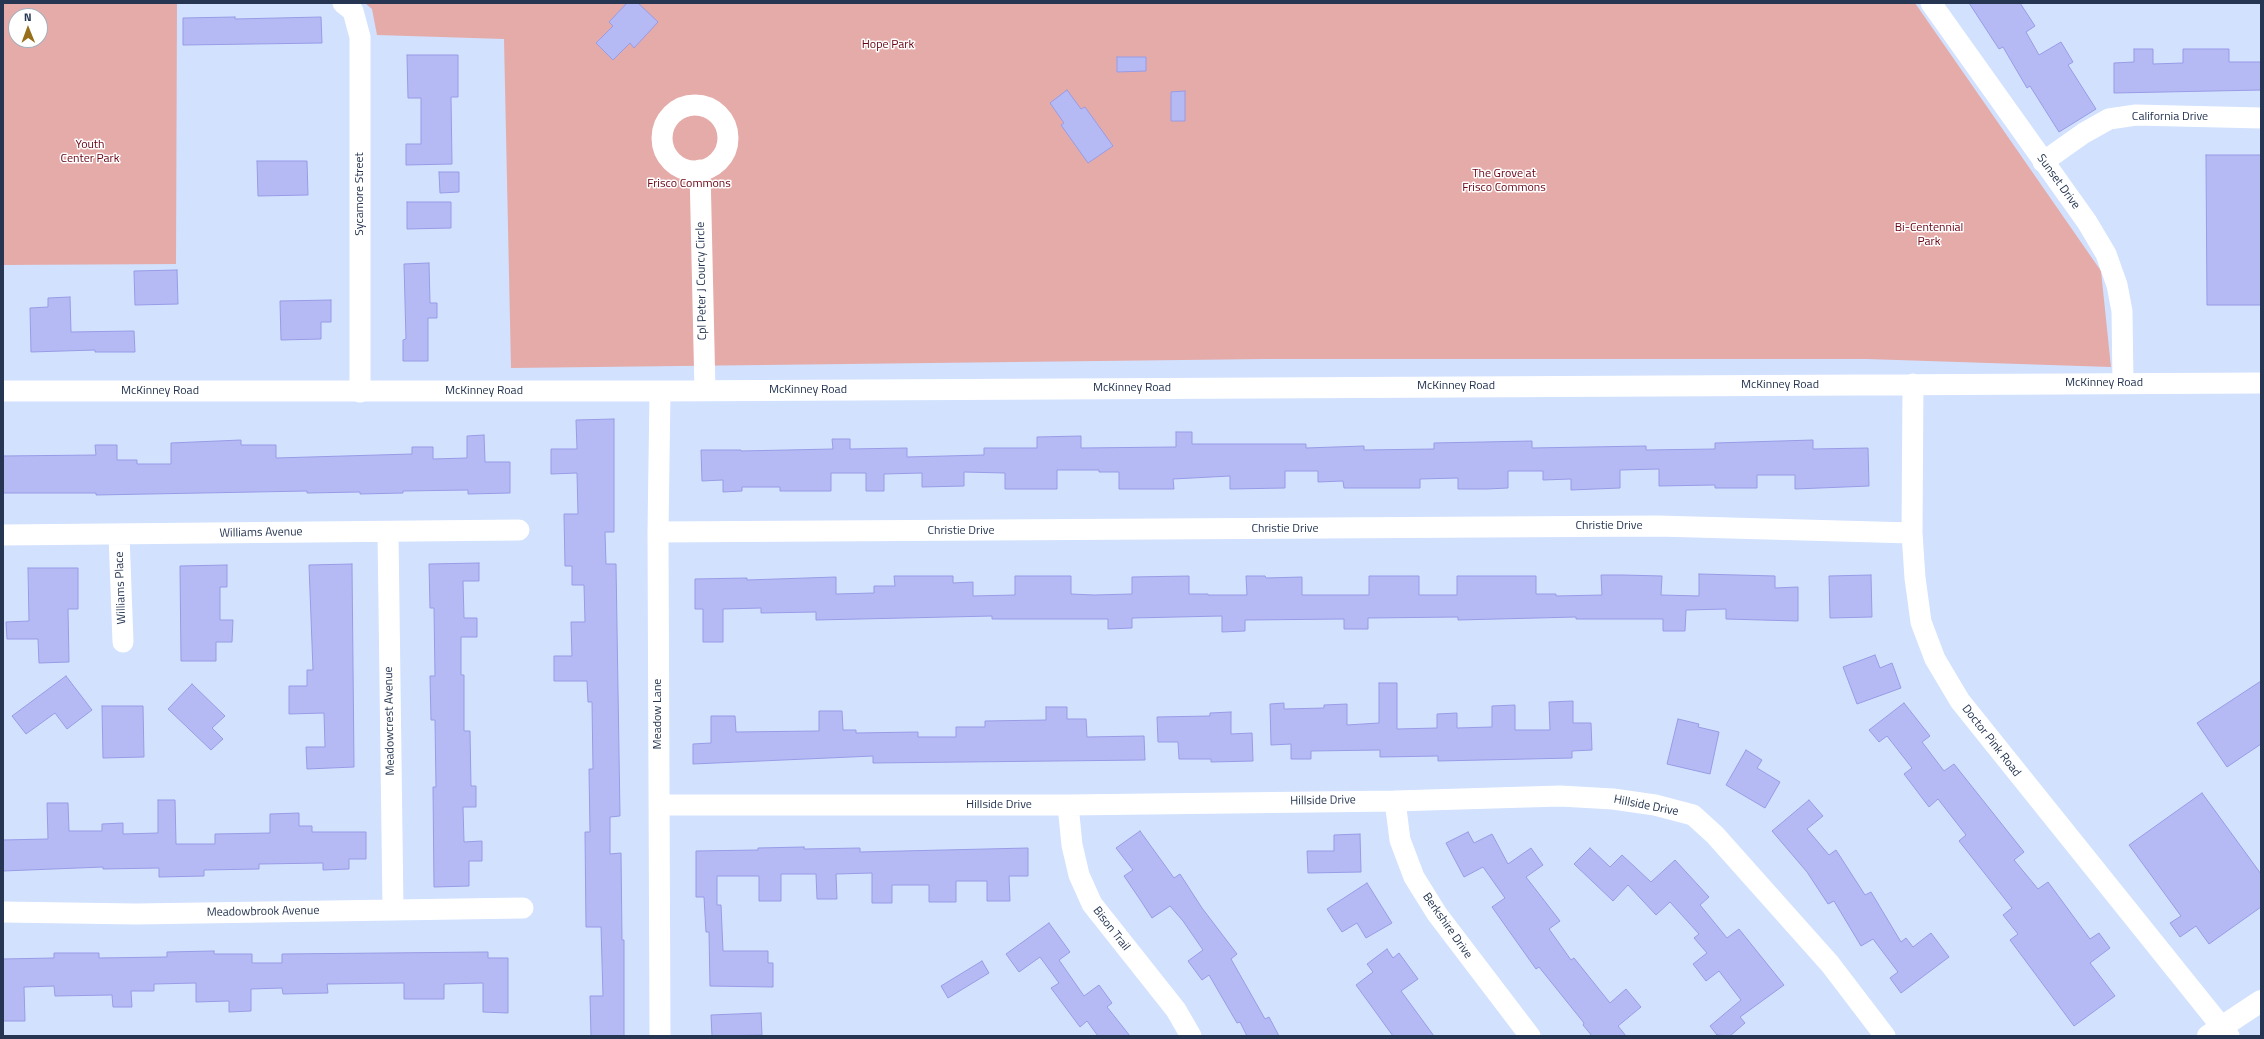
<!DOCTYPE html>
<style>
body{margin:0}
#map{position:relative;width:2264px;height:1039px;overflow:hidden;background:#d1e1fe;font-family:"Titillium Web",sans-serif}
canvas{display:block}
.frame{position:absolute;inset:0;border:4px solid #263652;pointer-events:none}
.north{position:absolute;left:8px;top:8px;width:40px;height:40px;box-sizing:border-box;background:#fff;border:1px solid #a8afba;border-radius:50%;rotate:359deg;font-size:11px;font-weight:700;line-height:16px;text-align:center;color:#263652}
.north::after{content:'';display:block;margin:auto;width:14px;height:18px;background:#976f1a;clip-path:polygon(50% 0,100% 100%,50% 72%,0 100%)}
</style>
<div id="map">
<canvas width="2264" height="1039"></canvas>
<div class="frame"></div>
<div class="north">N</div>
</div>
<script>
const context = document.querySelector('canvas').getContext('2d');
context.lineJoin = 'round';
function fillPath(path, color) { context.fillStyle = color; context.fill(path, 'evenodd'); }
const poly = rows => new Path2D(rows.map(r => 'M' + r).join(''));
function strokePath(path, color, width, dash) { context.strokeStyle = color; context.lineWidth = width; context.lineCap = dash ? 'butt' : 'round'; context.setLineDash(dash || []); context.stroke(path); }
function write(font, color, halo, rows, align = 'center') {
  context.font = font + ' "Titillium Web",sans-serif'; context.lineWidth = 3; context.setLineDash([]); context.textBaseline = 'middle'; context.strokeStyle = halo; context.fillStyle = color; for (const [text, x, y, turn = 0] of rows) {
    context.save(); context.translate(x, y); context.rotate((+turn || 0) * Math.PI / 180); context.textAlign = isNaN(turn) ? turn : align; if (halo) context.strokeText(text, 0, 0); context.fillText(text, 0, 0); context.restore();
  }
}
const green = poly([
 [3,3,177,3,176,264,3,265],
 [16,16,40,16,40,40,16,40],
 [365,3,1915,3,2101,271,2111,367,1867,359,1266,359,511,368,504,39,377,35,372,9]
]);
const building = poly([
 [627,3,638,3,658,22,634,48,630,43,613,60,596,43,613,26,609,22,627,3],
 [1969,3,2020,3,2035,26,2026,32,2039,55,2061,42,2073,62,2068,65,2096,109,2059,132,2030,86,2027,88,2003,47,1999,49,1969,3],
 [235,17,235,19,321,17,322,43,183,45,183,18,235,17],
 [2134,49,2153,49,2153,64,2183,63,2183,49,2229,49,2229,62,2261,62,2261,90,2114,93,2114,63,2134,62,2134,49],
 [407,55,458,55,458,97,451,97,452,164,406,165,406,144,421,144,421,98,408,98,407,55],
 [1117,57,1146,57,1146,71,1117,72,1117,57],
 [1067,90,1081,109,1085,107,1113,146,1088,163,1061,125,1064,123,1050,103,1067,90],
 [1185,91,1185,121,1171,121,1171,92,1185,91],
 [2206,155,2261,155,2261,305,2207,305,2206,155],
 [257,161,307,161,308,195,258,196,257,161],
 [439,172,459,172,459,192,440,193,439,172],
 [407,202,451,202,451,228,407,229,407,202],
 [429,263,430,303,437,303,437,318,428,318,428,361,403,361,403,340,406,339,404,264,429,263],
 [177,270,178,304,135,305,134,271,177,270],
 [70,297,71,332,134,331,135,352,95,352,95,350,31,352,30,308,48,307,48,298,70,297],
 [331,300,331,322,321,322,321,339,281,340,280,301,331,300],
 [614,419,614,532,605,532,606,564,616,564,620,816,610,817,610,854,621,853,622,940,624,940,624,1036,591,1036,590,996,603,996,601,927,586,927,585,832,590,832,589,769,593,769,592,702,588,702,587,681,554,681,554,656,572,656,571,622,585,622,584,585,572,585,572,566,565,566,564,514,578,514,577,473,551,474,551,449,577,449,576,420,614,419],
 [1176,432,1192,432,1192,444,1306,444,1306,448,1364,446,1364,450,1434,449,1434,443,1532,441,1532,448,1646,446,1646,450,1715,449,1715,443,1813,440,1813,449,1868,448,1869,486,1795,489,1795,475,1757,475,1757,488,1715,488,1715,485,1659,486,1659,469,1620,470,1620,488,1571,490,1571,479,1543,480,1543,471,1508,471,1508,488,1487,489,1458,489,1458,478,1420,479,1420,488,1344,488,1343,481,1318,482,1318,471,1285,471,1285,488,1230,489,1230,476,1173,479,1174,489,1119,489,1119,472,1099,472,1099,470,1057,470,1057,489,1005,489,1005,473,964,472,964,486,922,487,922,473,884,474,884,491,866,491,866,473,831,473,831,491,780,491,780,487,742,487,742,491,723,492,723,480,702,481,701,450,741,450,741,451,833,449,832,439,850,439,850,449,907,448,907,457,984,455,984,448,1037,448,1037,437,1081,436,1081,448,1176,447,1176,432],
 [484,435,485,462,510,462,510,493,468,494,468,490,403,491,403,493,360,494,360,492,307,493,307,491,96,495,96,493,3,493,3,456,96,455,95,445,117,445,117,460,137,460,137,464,171,464,171,443,241,440,241,445,276,445,276,458,412,454,412,447,433,447,433,459,467,458,467,436,484,435],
 [479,563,479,581,463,581,464,618,477,618,477,637,461,637,461,675,464,675,464,731,470,731,471,786,476,786,476,807,463,807,464,842,482,841,482,861,469,861,469,886,434,887,433,787,436,787,435,720,431,720,430,676,435,676,434,608,430,608,429,564,479,563],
 [352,564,354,767,307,769,306,747,325,747,324,713,289,714,289,686,307,686,307,670,313,670,309,565,352,564],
 [227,565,227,587,220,587,220,620,233,620,232,642,216,642,216,661,181,661,180,566,227,565],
 [28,568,78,568,78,609,68,609,69,662,39,663,38,639,7,639,6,622,29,621,28,568],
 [1699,574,1775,576,1775,588,1798,587,1798,621,1726,619,1726,609,1686,610,1685,631,1663,631,1663,619,1576,619,1576,617,1458,620,1458,617,1368,618,1368,629,1344,629,1344,619,1245,620,1245,631,1222,632,1222,616,1132,618,1132,628,1108,629,1108,619,992,619,992,616,816,620,816,612,761,613,761,608,723,609,723,642,703,642,703,609,695,609,695,579,747,578,747,580,836,577,836,594,874,593,874,586,895,586,894,576,953,576,953,583,973,582,973,596,1015,595,1015,576,1071,576,1071,594,1094,595,1132,594,1132,577,1189,576,1189,594,1208,594,1208,595,1247,595,1246,576,1265,576,1266,578,1302,577,1302,595,1369,595,1369,576,1419,576,1419,595,1457,595,1457,576,1536,576,1536,594,1556,594,1556,596,1602,595,1601,575,1623,575,1662,576,1661,595,1699,596,1699,574],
 [1871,575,1872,617,1830,618,1829,576,1871,575],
 [1875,655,1880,668,1892,663,1901,688,1857,704,1843,667,1875,655],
 [66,676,92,710,67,729,55,713,26,734,12,716,66,676],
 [2261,681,2261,744,2227,767,2197,723,2261,681],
 [1379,683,1397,683,1397,729,1437,728,1437,714,1457,713,1457,728,1492,727,1492,706,1515,705,1515,730,1550,730,1549,702,1573,701,1573,723,1591,723,1592,750,1572,751,1572,758,1438,761,1438,756,1380,757,1380,750,1311,751,1311,759,1291,759,1291,744,1271,745,1270,704,1284,703,1284,709,1324,708,1324,705,1347,704,1347,725,1379,723,1379,683],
 [192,684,225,716,212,728,223,739,211,750,168,709,192,684],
 [1904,703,1930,736,1922,742,1944,771,1954,764,2024,852,2014,860,2038,889,2048,882,2090,939,2099,933,2110,948,2090,963,2115,996,2074,1026,2010,940,2018,934,2003,915,2012,908,1959,841,1966,835,1938,799,1929,807,1904,774,1912,768,1887,736,1879,742,1869,730,1904,703],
 [102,706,143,706,144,757,103,758,102,706],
 [1046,707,1067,707,1067,719,1086,719,1087,737,1144,736,1145,760,873,763,873,756,693,764,693,744,711,743,711,716,735,716,736,732,819,731,819,711,842,711,843,730,856,730,856,733,918,732,918,737,956,737,956,727,985,727,985,721,1046,720,1046,707],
 [1231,712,1231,734,1252,733,1253,761,1211,762,1211,759,1179,759,1178,742,1158,742,1157,717,1210,716,1210,713,1231,712],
 [1678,719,1699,724,1698,727,1719,732,1710,774,1667,764,1678,719],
 [1746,750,1762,760,1757,768,1780,782,1765,808,1726,785,1746,750],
 [2202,793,2261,874,2261,907,2209,944,2196,926,2180,937,2170,923,2181,916,2129,845,2202,793],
 [158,800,175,800,176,844,215,844,215,834,270,833,270,814,299,813,299,826,312,826,312,832,366,832,366,859,349,859,349,869,323,870,323,863,259,864,259,869,204,870,204,876,159,877,159,868,103,869,103,867,3,871,3,840,48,839,47,803,68,803,69,831,102,831,102,824,123,823,123,834,158,833,158,800],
 [1809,800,1823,816,1807,829,1829,855,1836,850,1865,895,1871,892,1901,942,1906,938,1913,947,1931,933,1949,957,1901,993,1890,978,1898,972,1873,939,1861,946,1834,901,1828,904,1807,872,1772,831,1809,800],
 [1140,831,1174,878,1180,874,1202,908,1237,954,1231,959,1265,1019,1269,1017,1279,1036,1247,1036,1240,1022,1237,1023,1209,975,1202,980,1188,961,1203,950,1183,921,1170,906,1152,918,1141,901,1124,876,1133,870,1116,848,1140,831],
 [1468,832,1474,843,1492,834,1508,864,1531,848,1543,865,1526,877,1560,921,1549,929,1571,960,1574,958,1610,1003,1626,989,1641,1007,1618,1026,1626,1036,1592,1036,1583,1025,1584,1023,1539,967,1536,969,1492,907,1505,898,1483,867,1464,877,1446,843,1468,832],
 [1360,834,1361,872,1308,873,1307,851,1334,851,1334,835,1360,834],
 [804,847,804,849,860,848,860,852,1028,848,1028,876,1009,876,1010,901,987,901,987,881,956,881,956,902,929,902,929,885,892,885,892,903,872,903,872,873,836,874,837,899,817,899,816,874,781,874,781,901,759,901,759,876,717,876,717,905,721,905,723,951,768,951,768,963,773,963,773,987,710,986,709,932,706,932,704,897,696,897,696,851,758,850,758,848,804,847],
 [1590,848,1610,867,1622,855,1651,882,1675,860,1709,897,1700,905,1727,938,1739,929,1784,985,1740,1017,1745,1023,1730,1036,1717,1035,1710,1026,1741,1000,1719,971,1706,981,1693,964,1707,953,1694,938,1699,934,1670,902,1656,915,1628,885,1613,901,1574,864,1590,848],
 [1367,883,1392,923,1366,938,1357,923,1342,932,1327,909,1367,883],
 [1049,923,1070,952,1059,960,1084,996,1099,985,1112,1003,1107,1007,1130,1036,1098,1036,1087,1021,1080,1027,1051,988,1059,983,1040,957,1019,972,1006,954,1049,923],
 [1387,949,1393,958,1399,953,1418,979,1401,991,1434,1036,1393,1036,1356,985,1373,972,1367,964,1387,949],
 [214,951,214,954,252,954,252,963,282,963,282,954,488,952,488,958,508,958,508,1013,483,1012,483,983,444,984,444,999,404,999,404,983,327,984,328,993,283,994,282,988,251,989,251,1011,229,1012,229,1001,196,1002,196,983,154,984,154,991,131,991,132,1007,113,1007,112,995,55,996,54,986,24,987,25,1021,3,1021,3,959,54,958,54,953,99,953,99,958,167,957,167,952,214,951],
 [982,961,989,973,948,998,941,986,982,961],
 [761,1013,762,1035,712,1036,711,1015,761,1013]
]);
const minor = poly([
 [343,3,353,11,360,37,360,392],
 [1931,3,2087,222,2106,254,2117,285,2122,311,2123,383],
 '662 138a33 33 0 1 1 66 0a33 33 0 1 1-66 0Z',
 [2043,162,2084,133,2109,119,2136,115,2261,118],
 [700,170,705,391],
 [1913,384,1912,533,1915,578,1921,622,1935,659,1960,701,2229,1036],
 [3,391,660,391,2261,383],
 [388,532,393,909],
 [658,532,1658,526,1912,533],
 [3,535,519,530],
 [119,535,123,642],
 [1395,801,1400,840,1414,877,1437,914,1530,1036],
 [659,805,1068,805,1395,801,1560,796,1613,799,1655,805,1693,815,1715,835,1830,964,1885,1036],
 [1068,805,1072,845,1079,875,1092,904,1176,1010,1191,1036],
 [3,912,136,914,523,908],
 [660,1036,658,532,660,391]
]);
const secondary = poly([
 [2208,1036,2261,1001]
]);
const parkNames = [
 ["Hope Park",888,45],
 ["Youth",90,145],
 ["Center Park",90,159],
 ["The Grove at",1504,174],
 ["Frisco Commons",1504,188],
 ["Frisco Commons",689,184],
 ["Bi-Centennial",1929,228],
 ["Park",1929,242]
];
const streetNames = [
 ["California Drive",2170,117],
 ["Sunset Drive",2058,182,54],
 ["Sycamore Street",360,194,-90],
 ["Cpl Peter J Courcy Circle",702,281,-91],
 ["McKinney Road",2104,383],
 ["McKinney Road",1780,385],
 ["McKinney Road",1456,386],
 ["McKinney Road",1132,388],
 ["McKinney Road",808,390],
 ["McKinney Road",160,391],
 ["McKinney Road",484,391],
 ["Christie Drive",1609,526],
 ["Christie Drive",1285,529],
 ["Christie Drive",961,531],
 ["Williams Avenue",261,533,-1],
 ["Williams Place",121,588,-92],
 ["Meadow Lane",658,714,-90],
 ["Meadowcrest Avenue",390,721,-91],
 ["Doctor Pink Road",1991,741,52],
 ["Hillside Drive",1323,801,-1],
 ["Hillside Drive",999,805],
 ["Hillside Drive",1646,806,11],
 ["Meadowbrook Avenue",263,912,-1],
 ["Berkshire Drive",1447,926,55],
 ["Bison Trail",1111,929,52]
];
fillPath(green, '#e5aba9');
fillPath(building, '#b6baf4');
strokePath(building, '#989be6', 1);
strokePath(minor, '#fff', 21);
strokePath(secondary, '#fff', 22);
write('12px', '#680012', '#fff', parkNames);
write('12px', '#263652', '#fff', streetNames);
</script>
